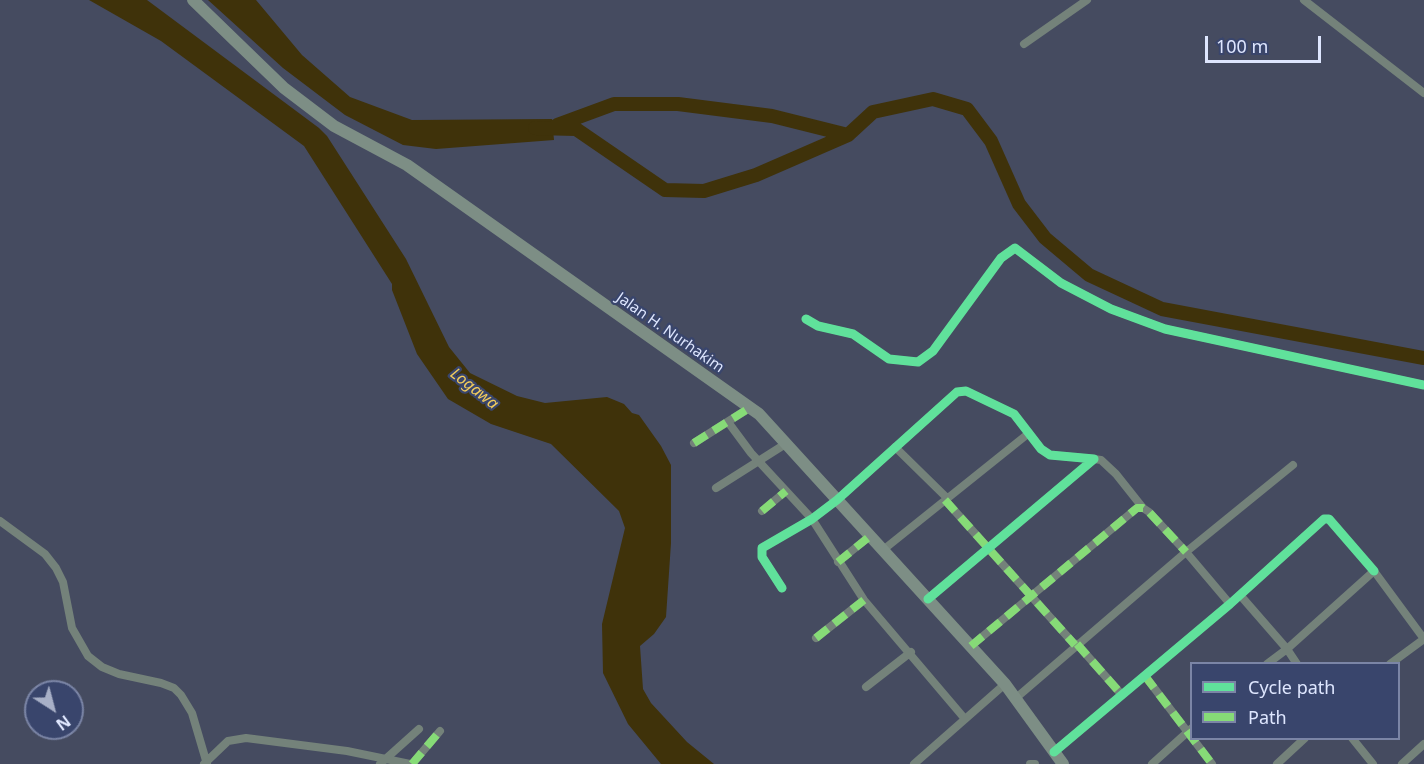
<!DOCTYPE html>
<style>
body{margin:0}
#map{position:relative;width:1424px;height:764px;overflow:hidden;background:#454b60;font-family:"Noto Sans",sans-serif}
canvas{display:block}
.legend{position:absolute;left:1190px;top:662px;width:210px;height:78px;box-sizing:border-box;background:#39456c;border:2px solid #7b85a6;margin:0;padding:8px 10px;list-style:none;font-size:18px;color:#dee6fe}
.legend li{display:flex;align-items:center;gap:12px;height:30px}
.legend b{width:30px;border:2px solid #7b85a6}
.north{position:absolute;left:24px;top:680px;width:60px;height:60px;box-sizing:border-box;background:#39456c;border:2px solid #7b85a6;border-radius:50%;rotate:144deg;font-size:16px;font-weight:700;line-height:24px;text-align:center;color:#dee6fe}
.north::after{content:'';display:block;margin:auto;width:21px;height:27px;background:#a8b0c7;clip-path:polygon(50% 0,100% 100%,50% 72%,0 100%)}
.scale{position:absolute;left:1205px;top:36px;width:116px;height:27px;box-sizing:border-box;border:3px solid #dee6fe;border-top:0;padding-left:8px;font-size:18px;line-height:21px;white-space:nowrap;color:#dee6fe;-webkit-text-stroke:4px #39456c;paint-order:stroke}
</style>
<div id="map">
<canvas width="1424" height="764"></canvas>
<ul class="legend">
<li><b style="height:8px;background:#60e19b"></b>Cycle path</li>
<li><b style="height:8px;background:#86db77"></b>Path</li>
</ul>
<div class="north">N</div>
<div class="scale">100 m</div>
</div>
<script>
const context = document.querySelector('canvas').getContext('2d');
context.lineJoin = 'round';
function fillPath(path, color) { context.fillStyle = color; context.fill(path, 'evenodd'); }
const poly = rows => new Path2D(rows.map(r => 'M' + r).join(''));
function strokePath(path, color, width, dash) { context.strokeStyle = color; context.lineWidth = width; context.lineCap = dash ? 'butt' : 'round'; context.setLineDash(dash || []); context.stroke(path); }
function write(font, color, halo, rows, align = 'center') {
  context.font = font + ' "Noto Sans",sans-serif'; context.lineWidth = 4.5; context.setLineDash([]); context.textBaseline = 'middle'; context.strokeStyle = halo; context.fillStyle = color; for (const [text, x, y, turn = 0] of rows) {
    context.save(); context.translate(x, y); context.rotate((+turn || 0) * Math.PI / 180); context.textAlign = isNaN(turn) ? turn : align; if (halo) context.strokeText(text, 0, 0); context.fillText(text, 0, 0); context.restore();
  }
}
const water = poly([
 [89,0,147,0,319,128,327,136,406,259,449,347,470,373,517,396,545,403,607,397,624,404,632,413,639,415,661,446,671,465,671,543,666,617,654,634,640,646,643,689,651,703,687,742,714,764,661,764,628,724,603,673,602,624,625,528,619,511,551,444,491,424,448,399,417,354,392,290,392,284,304,146,161,41],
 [208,0,256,0,302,55,350,97,412,120,552,119,554,140,436,149,403,145,345,115,283,68]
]);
const river = poly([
 [557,125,614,104,678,104,772,116,848,135],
 [535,128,576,129,665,190,704,191,756,175,848,135,873,112,933,99,967,109,991,141,1019,204,1045,238,1089,275,1162,309,1424,358]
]);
const minor = poly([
 [1304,0,1424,93],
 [1024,44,1087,0],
 [806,319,818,326,853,334,889,359,918,362,933,351,1001,258,1015,248,1061,283,1111,309,1165,329,1424,385],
 [728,422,751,453,812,519,864,600,965,719],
 [694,443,751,407],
 [895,447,947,498],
 [1094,459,1101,460,1116,474,1143,508],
 [716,488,787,443],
 [945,500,1075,645],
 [762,511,786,491],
 [0,521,45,554,56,568,63,582,72,628,88,656,102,667,119,674,161,683,174,688,181,695,192,713,207,764],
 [883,550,1029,433],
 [838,562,870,536],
 [782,588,762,557,762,548,812,519,837,500,957,392,966,391,1014,414,1041,449,1050,455,1094,459,928,599],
 [1240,595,1287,649,1374,571,1424,639],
 [816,638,864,600],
 [1077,644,1122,695],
 [971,646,1137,508,1143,508,1149,512,1186,552,1293,465],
 [1267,664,1287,649,1297,664],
 [1390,664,1424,639],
 [1145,676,1212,764],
 [866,687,911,652],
 [1016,698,1186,552,1230,604],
 [1352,738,1373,764],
 [1054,752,1230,604,1324,519,1329,519,1374,571],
 [204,764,228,741,246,738,347,751,410,764],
 [380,764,419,729],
 [412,764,440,731],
 [914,764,1005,684],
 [1030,764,1035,764],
 [1152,764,1192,728],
 [1277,764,1305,738],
 [1402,764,1424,744]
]);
const secondary = poly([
 [193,0,284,88,334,126,407,165,759,414,1005,684,1063,764]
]);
const quiet = poly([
 [694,443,751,407],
 [945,500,1075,645],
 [762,511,786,491],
 [838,562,870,536],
 [816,638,864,600],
 [1077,644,1122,695],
 [971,646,1137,508,1143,508,1149,512,1186,552],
 [1145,676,1212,764],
 [412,764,440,731]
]);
const cycleway = poly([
 [806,319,818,326,853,334,889,359,918,362,933,351,1001,258,1015,248,1061,283,1111,309,1165,329,1424,385],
 [782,588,762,557,762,548,812,519,837,500,957,392,966,391,1014,414,1041,449,1050,455,1094,459,928,599],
 [1054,752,1230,604,1324,519,1329,519,1374,571]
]);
const streetNames = [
 ["Jalan H. Nurhakim",670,333,35]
];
const waterNames = [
 ["Logawa",474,389,38]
];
fillPath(water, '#3f320a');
strokePath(river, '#3f320a', 14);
strokePath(minor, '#74827a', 8);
strokePath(secondary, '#7d8e85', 12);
strokePath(quiet, '#86db77', 8, [15, 8]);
strokePath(cycleway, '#60e19b', 9);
write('15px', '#dee6fe', '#39456c', streetNames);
write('italic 16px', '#f2cc5c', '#39456c', waterNames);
</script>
